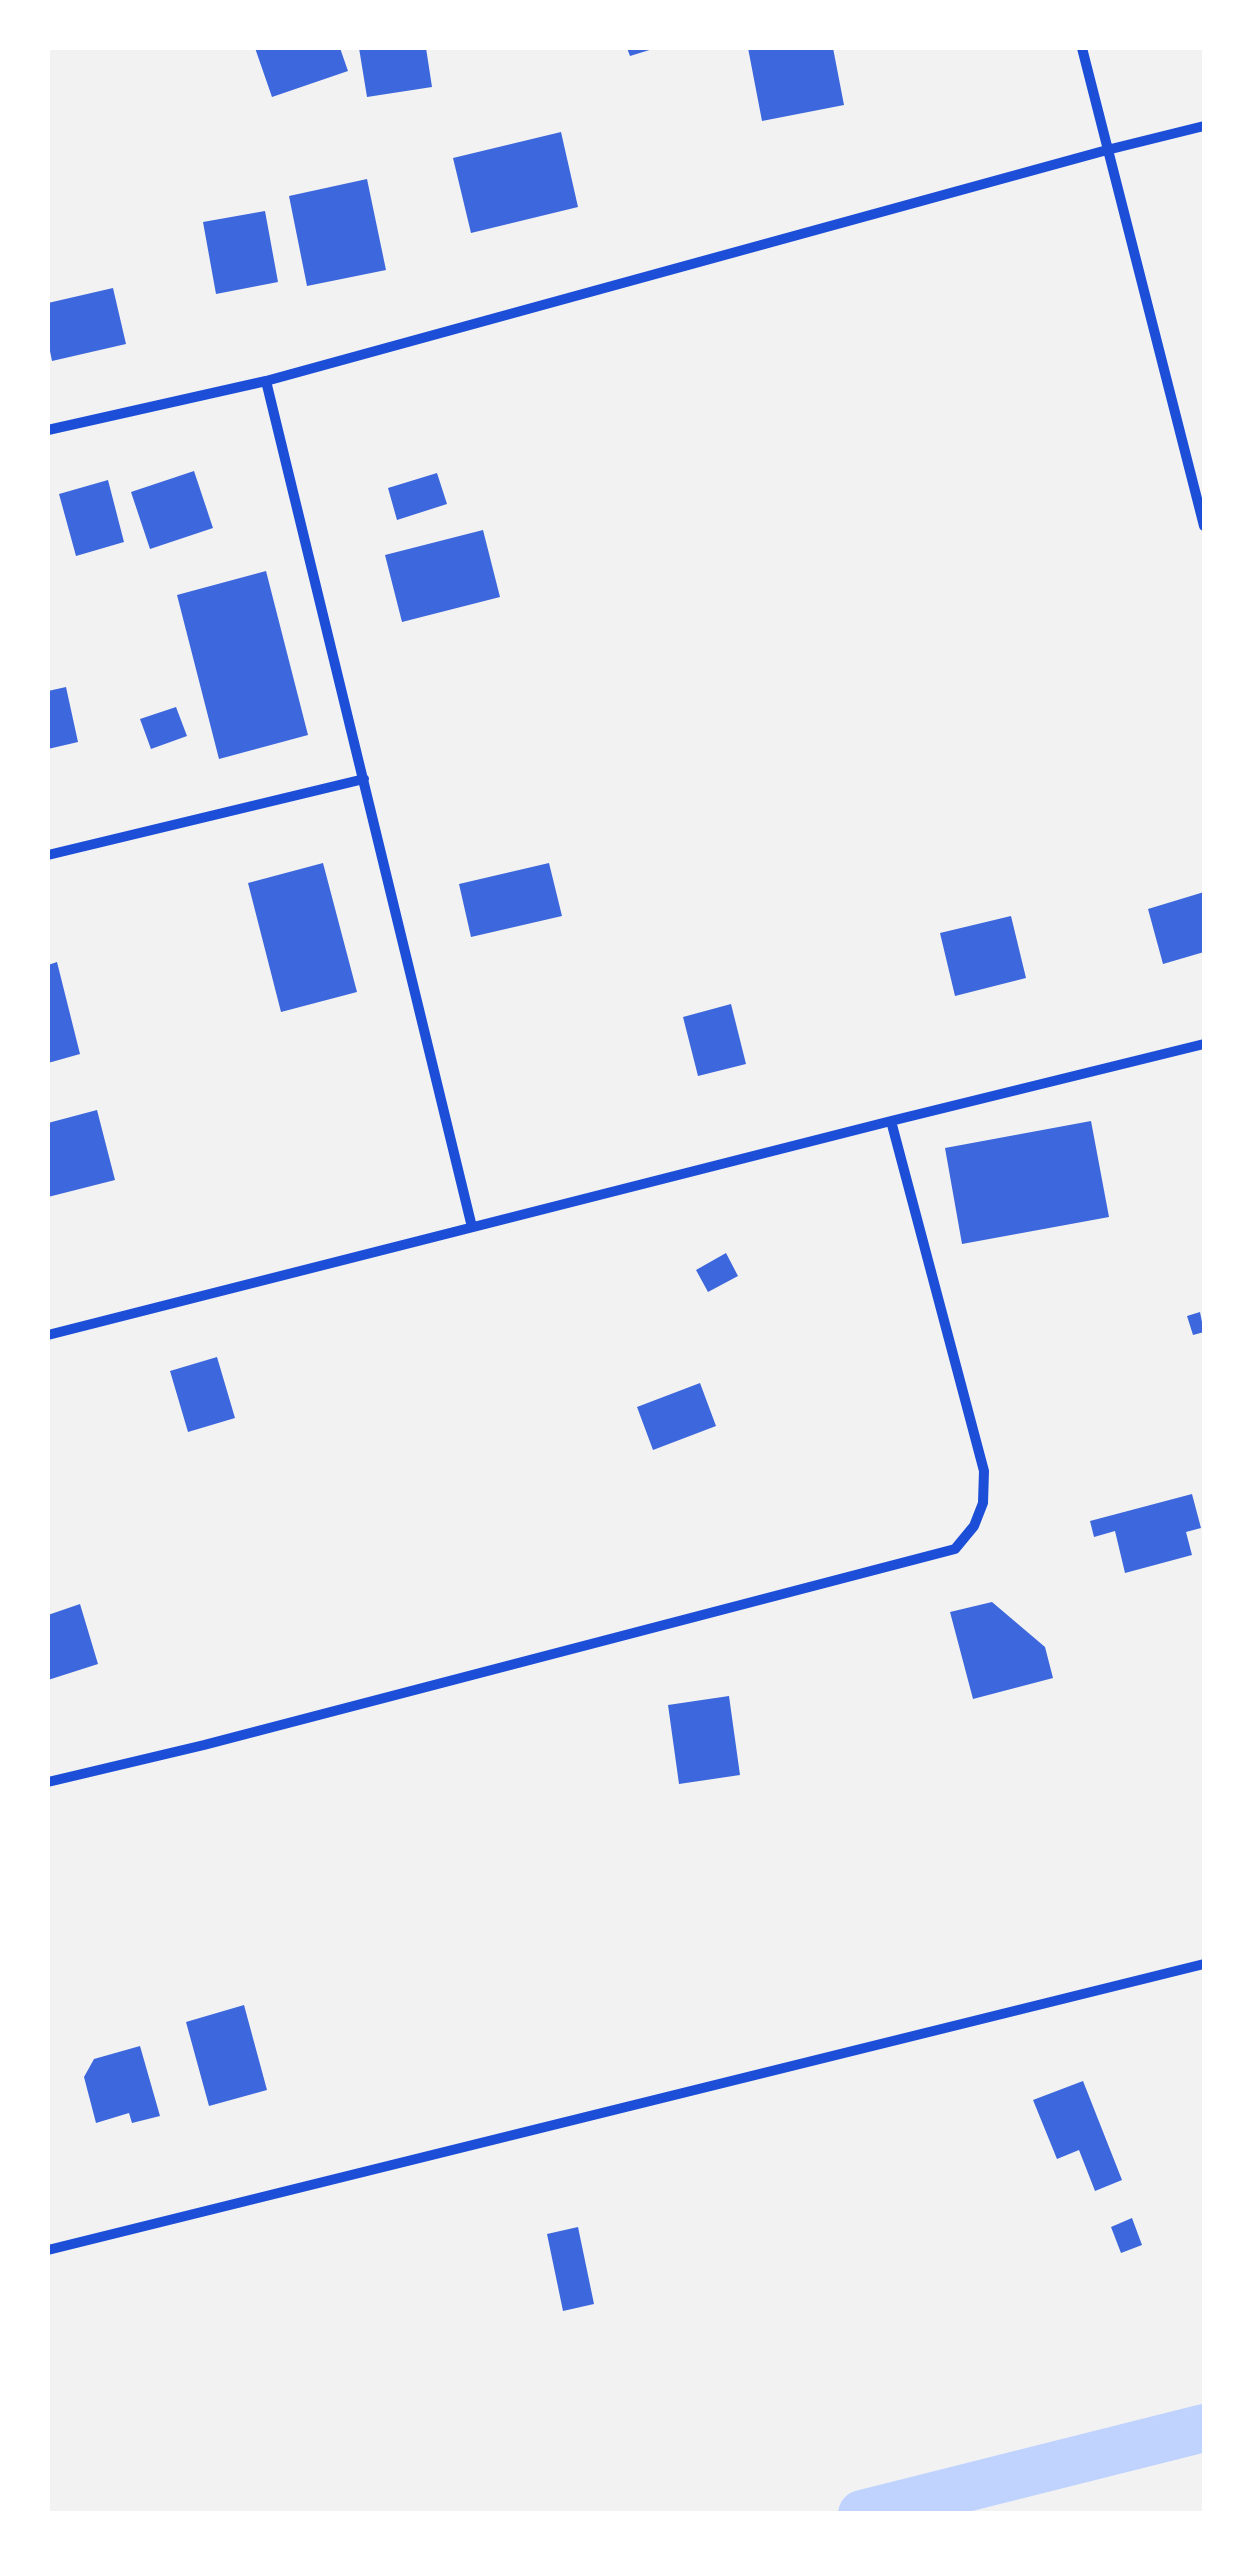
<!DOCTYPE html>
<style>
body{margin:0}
#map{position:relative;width:1252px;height:2561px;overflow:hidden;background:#f2f2f2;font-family:Poppins,sans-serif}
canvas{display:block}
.frame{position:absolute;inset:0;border:50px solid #fff;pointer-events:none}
</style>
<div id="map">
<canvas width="1252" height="2561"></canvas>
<div class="frame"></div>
</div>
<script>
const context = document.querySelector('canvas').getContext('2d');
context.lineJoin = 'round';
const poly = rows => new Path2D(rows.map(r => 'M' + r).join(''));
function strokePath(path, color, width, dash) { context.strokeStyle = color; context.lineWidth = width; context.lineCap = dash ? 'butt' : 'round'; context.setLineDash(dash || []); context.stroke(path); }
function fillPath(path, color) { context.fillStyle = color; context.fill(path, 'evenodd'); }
const canal = poly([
 [862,2514,1204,2428]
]);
const building = poly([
 [255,48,340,48,348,71,272,97],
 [359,48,426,48,432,87,367,97],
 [627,48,656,48,630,56],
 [748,48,833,48,844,105,762,121],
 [561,132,578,207,471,233,453,158],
 [367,179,386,270,307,286,289,196],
 [265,211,278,282,216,294,203,222],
 [113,288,126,344,52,361,48,341,48,303],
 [194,471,213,528,150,549,131,492],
 [437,473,447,504,397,520,388,488],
 [108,480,124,542,76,556,59,494],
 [483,530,500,597,402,622,385,555],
 [266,571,308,735,219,759,177,595],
 [66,687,78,742,48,749,48,691],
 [176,707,187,736,151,749,140,719],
 [323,863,357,992,281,1012,248,883],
 [549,863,562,916,471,937,459,884],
 [1204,892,1204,952,1163,964,1148,909],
 [1011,916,1026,978,955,996,940,933],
 [57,962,80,1054,48,1063,48,965],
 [731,1004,746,1064,698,1076,683,1017],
 [97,1110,115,1180,48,1197,48,1123],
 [1091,1121,1109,1217,962,1244,945,1148],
 [726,1253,738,1276,708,1292,696,1270],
 [1200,1312,1204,1332,1193,1335,1187,1316],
 [217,1357,235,1418,188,1432,170,1371],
 [700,1383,716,1426,653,1450,637,1407],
 [1192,1494,1201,1528,1186,1532,1192,1555,1125,1573,1115,1531,1094,1537,1090,1521],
 [992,1602,1045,1647,1053,1678,973,1699,950,1612],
 [80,1604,98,1664,48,1680,48,1615],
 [729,1696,740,1775,679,1784,668,1705],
 [244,2005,267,2090,209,2106,186,2022],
 [140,2046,160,2116,132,2123,129,2113,96,2123,84,2077,94,2059],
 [1083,2081,1122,2180,1095,2191,1079,2150,1057,2159,1033,2100],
 [1132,2218,1142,2245,1121,2253,1111,2227],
 [578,2227,594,2304,563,2311,547,2234]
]);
const minor = poly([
 [1082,48,1204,526],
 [266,381,472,1227],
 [48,430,266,381,1107,150,1204,126],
 [48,855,364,779],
 [48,1335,891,1121,1204,1044],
 [48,1782,204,1745,955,1549,974,1526,983,1503,984,1471,891,1121],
 [48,2250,1204,1964]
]);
strokePath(canal, '#bfd3fe', 48);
fillPath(building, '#3d67dc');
strokePath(minor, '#1d4ed8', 10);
</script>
